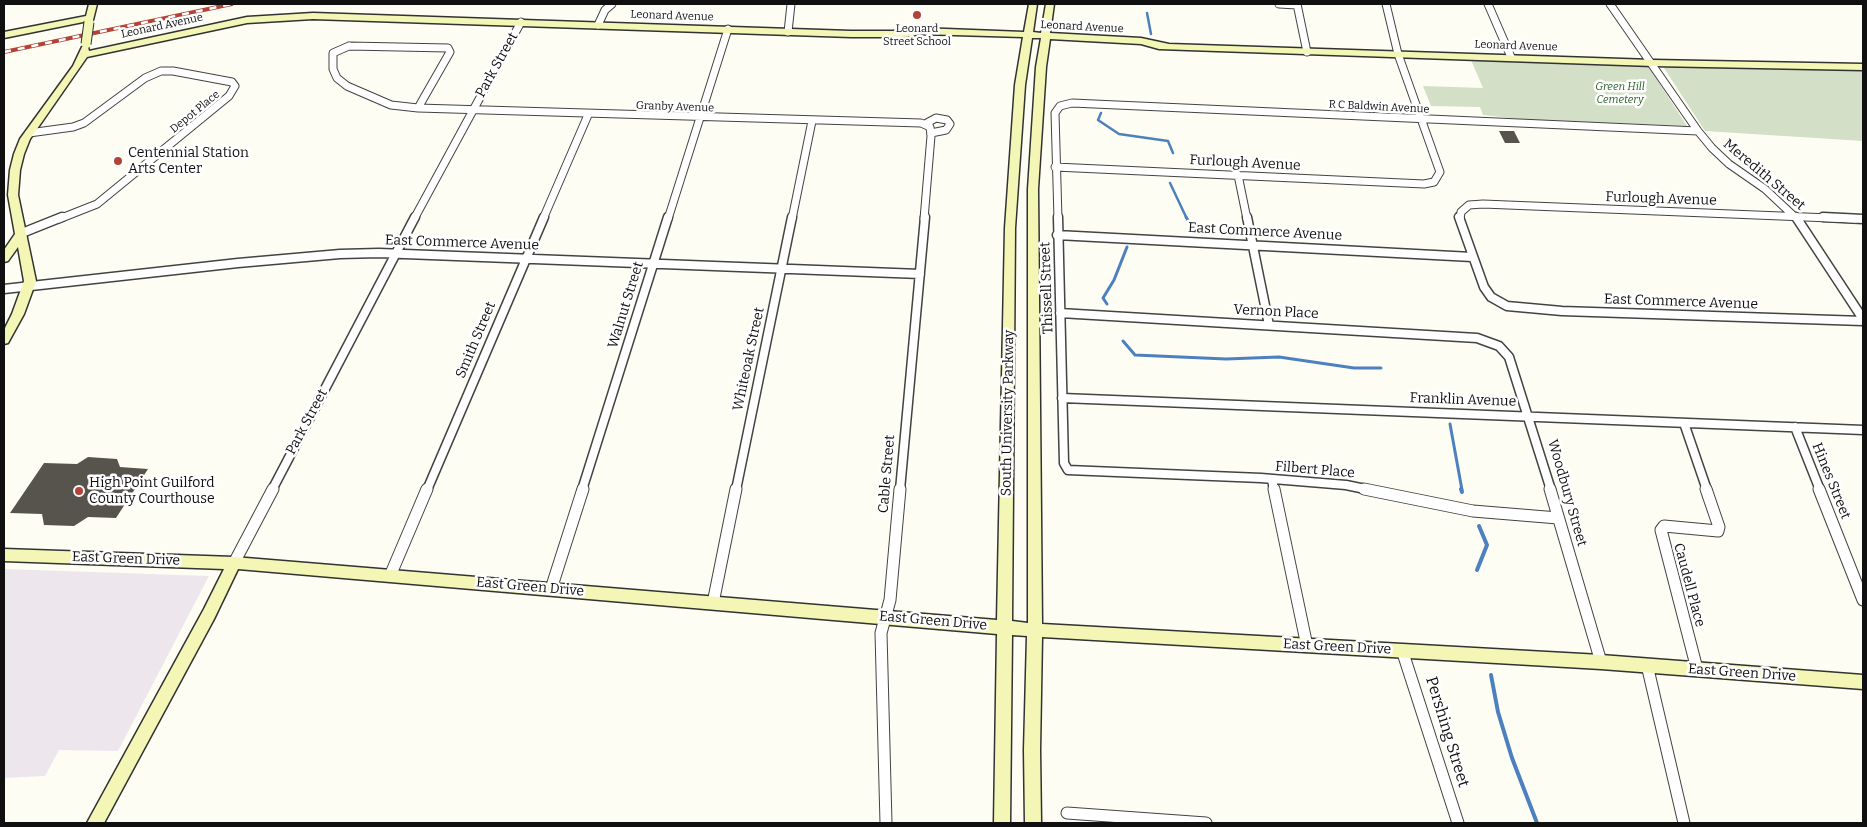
<!DOCTYPE html>
<style>
body{margin:0}
#map{position:relative;width:1867px;height:827px;overflow:hidden;background:#fefdf4;font-family:Bitter,serif}
canvas{display:block}
.frame{position:absolute;inset:0;border:5px solid #101010;pointer-events:none}
</style>
<div id="map">
<canvas width="1867" height="827"></canvas>
<div class="frame"></div>
</div>
<script>
const context = document.querySelector('canvas').getContext('2d');
context.lineJoin = 'round';
function fillPath(path, color) { context.fillStyle = color; context.fill(path, 'evenodd'); }
const poly = rows => new Path2D(rows.map(r => 'M' + r).join(''));
function strokePath(path, color, width, dash) { context.strokeStyle = color; context.lineWidth = width; context.lineCap = dash ? 'butt' : 'round'; context.setLineDash(dash || []); context.stroke(path); }
function write(font, color, halo, rows, align = 'center') {
  context.font = font + ' Bitter,serif'; context.lineWidth = 5; context.setLineDash([]); context.textBaseline = 'middle'; context.strokeStyle = halo; context.fillStyle = color; for (const [text, x, y, turn = 0] of rows) {
    context.save(); context.translate(x, y); context.rotate((+turn || 0) * Math.PI / 180); context.textAlign = isNaN(turn) ? turn : align; if (halo) context.strokeText(text, 0, 0); context.fillText(text, 0, 0); context.restore();
  }
}
const industrial = poly([
 [4,569,209,576,118,751,59,750,45,776,4,778]
]);
const cemetery = poly([
 [1471,60,1648,66,1687,126,1519,119,1483,115,1480,107,1431,106,1423,86,1483,88],
 [1666,66,1863,71,1863,141,1705,131,1664,68]
]);
const streamFar2 = poly([
 [1147,13,1151,34],
 [1101,113,1098,120,1119,134,1168,141,1173,153],
 [1170,183,1187,219]
]);
const streamFar1 = poly([
 [1186,217,1188,220],
 [1107,304,1103,298,1114,280,1127,247],
 [1123,341,1135,355,1226,359,1279,357,1354,368,1381,368],
 [1450,424,1462,490]
]);
const stream = poly([
 [1461,489,1462,492],
 [1477,570,1487,545,1479,526],
 [1491,675,1498,712,1512,758,1537,823]
]);
const building = poly([
 [1499,131,1514,131,1520,143,1505,143],
 [88,457,117,459,120,467,148,469,116,518,88,517,74,526,44,525,42,514,10,513,44,463,77,464]
]);
const streetFar2 = poly([
 [1279,4,1297,5],
 [1297,4,1307,52],
 [1488,4,1511,57],
 [1610,4,1698,131,1712,148,1729,164,1765,189,1797,219],
 [598,25,605,10,612,4],
 [788,32,791,4],
 [349,46,448,48,450,52,418,108,391,105,347,86,337,78,333,69,333,53,349,46],
 [418,108,921,123,930,127,931,136,924,219],
 [925,124,936,118,947,120,950,124,946,130,931,133],
 [29,133,73,127,84,123,145,78,161,71,173,71,232,82,235,86,229,96,97,204,59,219],
 [1055,167,1424,184,1434,182,1440,172,1398,54,1386,4],
 [1238,175,1247,219],
 [414,219,521,22],
 [543,219,588,115],
 [668,219,728,29],
 [792,219,812,121],
 [1058,219,1055,113,1060,106,1072,103,1698,131],
 [1460,219,1461,212,1469,205,1483,204,1855,219]
]);
const streetFar1 = poly([
 [1058,217,1064,463,1068,470,1261,478,1346,485,1370,490],
 [1247,217,1269,325],
 [1459,217,1484,287,1491,297,1507,306,1562,311,1863,321],
 [1796,217,1863,319],
 [1823,217,1863,219],
 [22,233,62,217],
 [1057,235,1472,257],
 [4,289,238,263,340,254,379,253,920,274],
 [1060,313,1477,338,1499,346,1509,357,1551,490],
 [1062,398,1863,430],
 [1684,423,1707,490],
 [1795,427,1820,490],
 [1272,480,1274,490],
 [272,490,415,217],
 [427,490,544,217],
 [582,490,668,217],
 [736,490,792,217],
 [900,490,925,217]
]);
const street = poly([
 [1274,489,1307,646],
 [1364,489,1473,511,1558,518],
 [1550,489,1601,662],
 [1819,489,1863,600],
 [234,563,273,489],
 [390,576,427,489],
 [551,589,583,489],
 [713,603,736,489],
 [1402,650,1458,823],
 [1647,665,1684,823],
 [1697,669,1661,530,1664,526,1718,531,1719,527,1706,489],
 [1067,813,1206,823],
 [886,823,881,633,890,600,900,489]
]);
const secondary = poly([
 [89,4,97,4,93,20,4,38,4,32,86,16,89,4],
 [1029,4,1037,4,1033,32,1041,33,1046,4,1054,4,1050,33,1141,38,1169,44,1653,60,1863,64,1863,70,1653,66,1159,49,1141,44,1050,39,1046,67,1038,189,1042,624,1601,655,1863,675,1863,689,1601,669,1042,637,1040,750,1041,823,1025,823,1024,750,1027,636,1012,635,1010,823,994,823,997,634,238,569,214,619,104,823,87,823,204,609,224,569,4,561,4,549,234,557,997,620,1005,228,1015,85,1023,37,920,34,905,37,851,37,313,19,247,23,87,57,30,139,24,154,20,170,18,195,36,281,24,314,8,343,4,344,4,330,12,314,24,281,18,247,8,261,4,262,4,250,15,234,8,195,10,170,14,154,20,139,73,66,82,47,88,47,89,51,247,17,313,13,851,31,905,31,920,28,1024,32,1029,4],
 [1032,38,1041,38,1036,67,1028,189,1028,623,1012,621,1015,228,1025,85,1032,38]
]);
const rail = poly([
 [4,52,232,4]
]);
const secondaryBridge = poly([
 [86,44,89,22]
]);
const markers = [
 [917,15,5,"#b24336"],
 [118,161,5,"#b24336"],
 [79,491,5,"#b24336"]
];
const farStreetnames = [
 ["Leonard Avenue",672,16,2],
 ["Leonard Avenue",162,26,-12],
 ["Leonard Avenue",1082,27,3],
 ["Leonard Avenue",1516,46,2],
 ["Granby Avenue",675,107,2],
 ["R C Baldwin Avenue",1379,107,3],
 ["Depot Place",195,112,-39]
];
const farPoinames = [
 ["Leonard",917,29],
 ["Street School",917,42]
];
const farParknames = [
 ["Green Hill",1620,87],
 ["Cemetery",1620,100]
];
const streetNames = [
 ["Park Street",497,65,-61],
 ["Furlough Avenue",1245,163,3],
 ["Meredith Street",1764,175,40],
 ["Furlough Avenue",1661,199,2],
 ["East Commerce Avenue",1265,232,3],
 ["East Commerce Avenue",462,243,2],
 ["Thissell Street",1047,288,-92],
 ["East Commerce Avenue",1681,302,2],
 ["Walnut Street",626,305,-73],
 ["Vernon Place",1276,312,3],
 ["Smith Street",476,340,-67],
 ["Whiteoak Street",749,359,-78],
 ["Franklin Avenue",1463,400,2],
 ["South University Parkway",1008,413,-89],
 ["Park Street",307,422,-62],
 ["Filbert Place",1315,470,5],
 ["Cable Street",887,474,-85],
 ["Hines Street",1831,481,68],
 ["Woodbury Street",1567,493,74],
 ["East Green Drive",126,559,2],
 ["Caudell Place",1689,585,75],
 ["East Green Drive",530,587,5],
 ["East Green Drive",933,621,5],
 ["East Green Drive",1337,647,3],
 ["East Green Drive",1742,673,4]
];
const poiNames = [
 ["Centennial Station",128,153],
 ["Arts Center",128,169],
 ["High Point Guilford",89,483],
 ["County Courthouse",89,499]
];
const nearStreetnames = [
 ["Pershing Street",1447,732,73]
];
fillPath(industrial, '#ede6ed');
fillPath(cemetery, '#d3dfc6');
strokePath(streamFar2, '#4d80bf', 2.5);
strokePath(streamFar1, '#4d80bf', 3);
strokePath(stream, '#4d80bf', 4);
fillPath(building, '#57534d');
strokePath(streetFar2, '#434343', 9);
strokePath(streetFar1, '#434343', 11);
strokePath(street, '#434343', 13);
strokePath(secondary, '#323232', 3);
strokePath(streetFar2, '#fff', 7);
strokePath(streetFar1, '#fff', 8);
strokePath(street, '#fff', 11);
fillPath(secondary, '#f4f6b6');
strokePath(rail, '#b24336', 4);
strokePath(rail, '#fff', 2.5, [7]);
strokePath(secondaryBridge, '#323232', 11, []);
strokePath(secondaryBridge, '#f4f6b6', 9);
for (const [x, y, r, color] of markers) { const dot = new Path2D(); dot.arc(x, y, r, 0, 2 * Math.PI); context.fillStyle = color; context.fill(dot); strokePath(dot, '#fff', 2); }
write('11px', '#101010', '#fff', farStreetnames);
write('11px', '#101010', '#fff', farPoinames);
write('italic 11px', '#2a6126', '#fff', farParknames);
write('14px', '#101010', '#fff', streetNames);
write('14px', '#101010', '#fff', poiNames, 'left');
write('16px', '#101010', '#fff', nearStreetnames);
</script>
